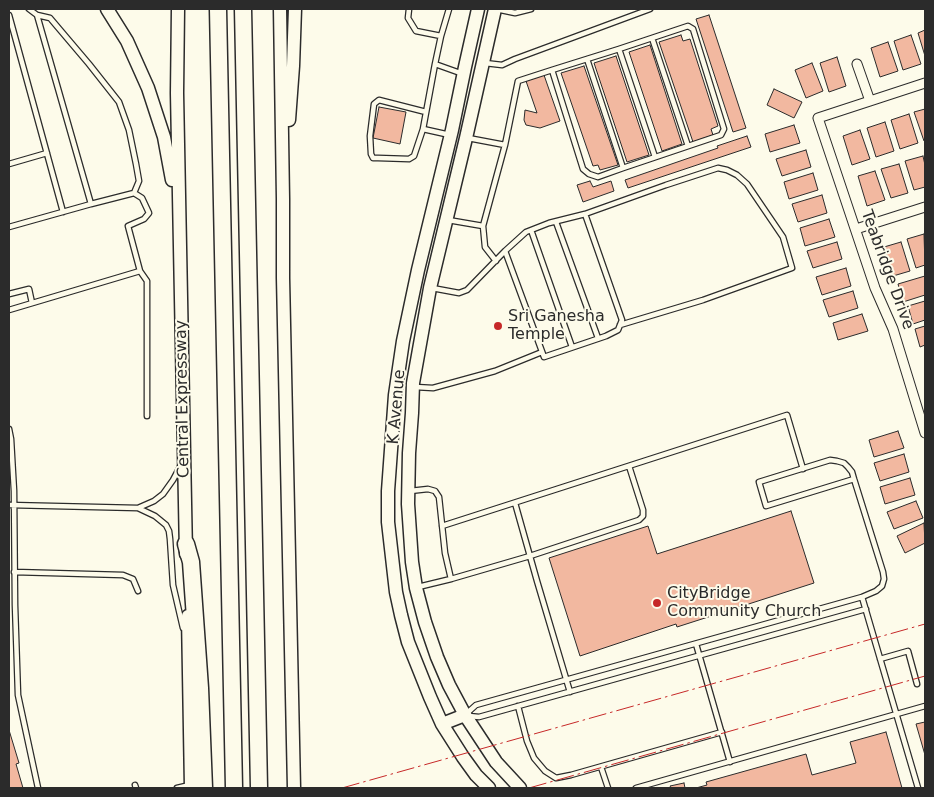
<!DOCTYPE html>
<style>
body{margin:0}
#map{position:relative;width:934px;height:797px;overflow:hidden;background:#fdfbea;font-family:"DejaVu Sans",sans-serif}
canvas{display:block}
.frame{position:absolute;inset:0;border:10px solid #2b2b2b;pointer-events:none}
</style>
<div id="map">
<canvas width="934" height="797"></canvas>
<div class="frame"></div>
</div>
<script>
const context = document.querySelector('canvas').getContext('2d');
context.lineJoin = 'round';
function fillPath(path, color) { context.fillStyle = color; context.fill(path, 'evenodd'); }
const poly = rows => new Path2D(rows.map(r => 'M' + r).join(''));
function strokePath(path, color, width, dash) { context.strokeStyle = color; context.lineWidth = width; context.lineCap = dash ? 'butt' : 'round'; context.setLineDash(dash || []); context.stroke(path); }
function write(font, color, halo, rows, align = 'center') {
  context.font = font + ' "DejaVu Sans",sans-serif'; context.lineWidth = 4; context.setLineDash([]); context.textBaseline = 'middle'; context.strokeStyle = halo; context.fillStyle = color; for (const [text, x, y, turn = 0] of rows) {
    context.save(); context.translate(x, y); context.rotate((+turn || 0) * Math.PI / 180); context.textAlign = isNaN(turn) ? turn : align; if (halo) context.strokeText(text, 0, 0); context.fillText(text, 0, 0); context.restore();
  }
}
const building = poly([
 [709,15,746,128,733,132,696,19,709,15],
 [925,30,925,56,918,33,925,30],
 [681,35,683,41,690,39,718,126,711,129,713,135,693,142,659,42,681,35],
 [911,35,921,64,903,70,894,41,911,35],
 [888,42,898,71,880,77,871,48,888,42],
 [650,45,682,144,662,151,629,52,650,45],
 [616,56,649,155,627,162,594,63,616,56],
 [837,57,846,86,829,92,820,63,837,57],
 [812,63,823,91,806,98,795,70,812,63],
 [584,66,618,165,600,170,598,165,593,166,561,73,584,66],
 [544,75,560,121,540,128,526,125,524,120,525,110,537,113,526,81,544,75],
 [774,89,802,102,794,118,767,105,774,89],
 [379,107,406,112,400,144,373,138,379,107],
 [925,109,925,141,924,141,914,112,925,109],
 [909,114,918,143,900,149,891,120,909,114],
 [885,122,894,151,876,157,867,128,885,122],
 [794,125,800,143,770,152,765,134,794,125],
 [860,130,870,159,852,165,843,136,860,130],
 [747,136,751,147,628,188,625,180,718,148,717,146,747,136],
 [806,150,811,167,782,176,776,159,806,150],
 [923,156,925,165,925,187,914,190,905,161,923,156],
 [899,164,908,193,891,198,881,169,899,164],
 [875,171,885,200,867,206,858,176,875,171],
 [813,173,818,190,789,199,784,182,813,173],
 [590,181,593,187,611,181,614,191,583,202,577,185,590,181],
 [822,195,827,213,798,222,792,204,822,195],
 [829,219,835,237,805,246,800,228,829,219],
 [924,234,925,265,916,268,907,239,924,234],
 [837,242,842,259,813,268,807,251,837,242],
 [901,242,910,271,893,276,884,247,901,242],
 [846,268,851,286,822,295,816,277,846,268],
 [925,276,925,295,903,302,898,284,925,276],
 [853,291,858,308,829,317,823,300,853,291],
 [925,301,925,320,913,324,908,306,925,301],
 [862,314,868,331,838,340,833,323,862,314],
 [925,326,925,345,920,347,915,329,925,326],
 [898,431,904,448,874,457,869,440,898,431],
 [904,454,909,472,880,481,874,463,904,454],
 [910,478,915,495,885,504,880,487,910,478],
 [916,501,923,518,894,529,887,512,916,501],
 [791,511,814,583,677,627,676,624,580,656,549,558,648,526,657,554,791,511],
 [924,523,925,543,905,553,897,536,924,523],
 [925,722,925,755,916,724,925,722],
 [9,730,19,763,16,764,23,788,9,788,9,730],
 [886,732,902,788,696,788,707,785,706,782,806,754,812,775,856,763,850,742,886,732],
 [684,783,685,788,671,788,670,786,684,783]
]);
const service = poly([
 [409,9,408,18,416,31,441,36,449,9],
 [496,9,515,13,531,9],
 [9,15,63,212],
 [37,15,50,18,89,64,119,102,129,130,136,164,139,181,134,193],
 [441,36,435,64,463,74],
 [652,38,688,146],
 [619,49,655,157],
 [587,59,623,168],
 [485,63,502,65,515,59,650,9],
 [435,64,423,129,450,135],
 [423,129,414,156,409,159,378,158,373,158,371,154,370,136,374,104,379,100,426,112],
 [468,138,505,145,518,81,552,70,587,59,619,49,688,26,693,29,724,129,721,135,623,168,598,177,589,174,583,169,552,70],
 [9,164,47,153],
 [585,214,666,185,718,168,727,170,737,175,747,184,783,237,792,268,703,300,620,325],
 [448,220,483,226,505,145],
 [556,222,598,338],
 [483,226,485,247,496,261],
 [9,227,91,204,37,15,29,9],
 [531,230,572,347],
 [140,271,147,281,147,416],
 [432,288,459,293,467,290,505,251,526,232,549,223,585,214,622,320,618,330,606,336,544,357,505,251],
 [9,294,29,289,32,303],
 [9,310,140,271,128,226,144,219,149,213,142,198,134,193,91,204],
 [415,387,433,388,495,371,542,352],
 [9,429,11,439,14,491,15,605,18,695,38,788],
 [410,491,428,489,435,491,439,497,445,553,451,579],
 [515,503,537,581,570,692],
 [9,505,138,508,155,516,166,525,169,531,170,539,173,585,183,628],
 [138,508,154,501,163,494,173,480,181,465],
 [442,526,787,415,803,469],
 [14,572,123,575,133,579,138,591],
 [418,587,451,579,530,556,639,520,643,516,643,510,629,466],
 [862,597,918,788],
 [696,644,730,762],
 [880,659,908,651,917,684],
 [518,706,527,741,534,758,545,771,556,778,571,775,722,732],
 [466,714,476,705,862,597,876,591,882,586,884,579,883,572,854,479,852,472,848,467,844,463,837,461,830,460,759,482,766,506,854,479],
 [469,716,479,717,866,609],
 [601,767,608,788],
 [135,785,136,788],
 [177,788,190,785],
 [636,788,925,706]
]);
const minor = poly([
 [857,64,870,101],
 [925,83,818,118,875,288,893,329,925,433],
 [856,229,925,207]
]);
const secondary = poly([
 [107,9,127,41,148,88,164,137,172,180],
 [178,9,177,93,186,554],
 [280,9,283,199,283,278,294,788],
 [478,9,465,67,452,130,418,270,403,341,395,395,388,491,388,522,396,592,401,615,408,642,430,697,442,724,463,757,476,775,489,788],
 [495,9,466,138,430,288,413,383,412,413,409,453,408,504,412,562,416,588,425,622,437,657,449,685,465,715,496,762,520,788],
 [289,120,293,66,295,9],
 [188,616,191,788],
 [442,724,465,715]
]);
const motorway = poly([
 [218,9,234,788],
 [243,9,259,788],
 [186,544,191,562,200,688,204,788]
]);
const power = poly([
 [342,788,925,624],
 [529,788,925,676]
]);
const markers = [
 [498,326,5,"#c62828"],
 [657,603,5,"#c62828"]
];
const streetNames = [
 ["Teabridge Drive",887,270,70],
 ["Central Expressway",183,399,-91],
 ["K Avenue",397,407,-85]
];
const poiNames = [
 ["Sri Ganesha",508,317],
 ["Temple",508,335],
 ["CityBridge",667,594],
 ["Community Church",667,612]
];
fillPath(building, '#f2b8a0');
strokePath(building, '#2b2b2b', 1);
strokePath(service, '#2b2b2b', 7);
strokePath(minor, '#2b2b2b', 11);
strokePath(secondary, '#2b2b2b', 15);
strokePath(motorway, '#2b2b2b', 19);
strokePath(service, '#fdfbea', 4.5);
strokePath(minor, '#fdfbea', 9);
strokePath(secondary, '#fdfbea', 12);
strokePath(motorway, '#fdfbea', 16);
strokePath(power, '#c62828', 1, [18, 4, 2.5, 4]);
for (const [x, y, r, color] of markers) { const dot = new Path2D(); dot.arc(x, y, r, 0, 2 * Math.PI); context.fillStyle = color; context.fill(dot); strokePath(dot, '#fdfbea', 2); }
write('16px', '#2b2b2b', '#fdfbea', streetNames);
write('16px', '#2b2b2b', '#fdfbea', poiNames, 'left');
</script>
